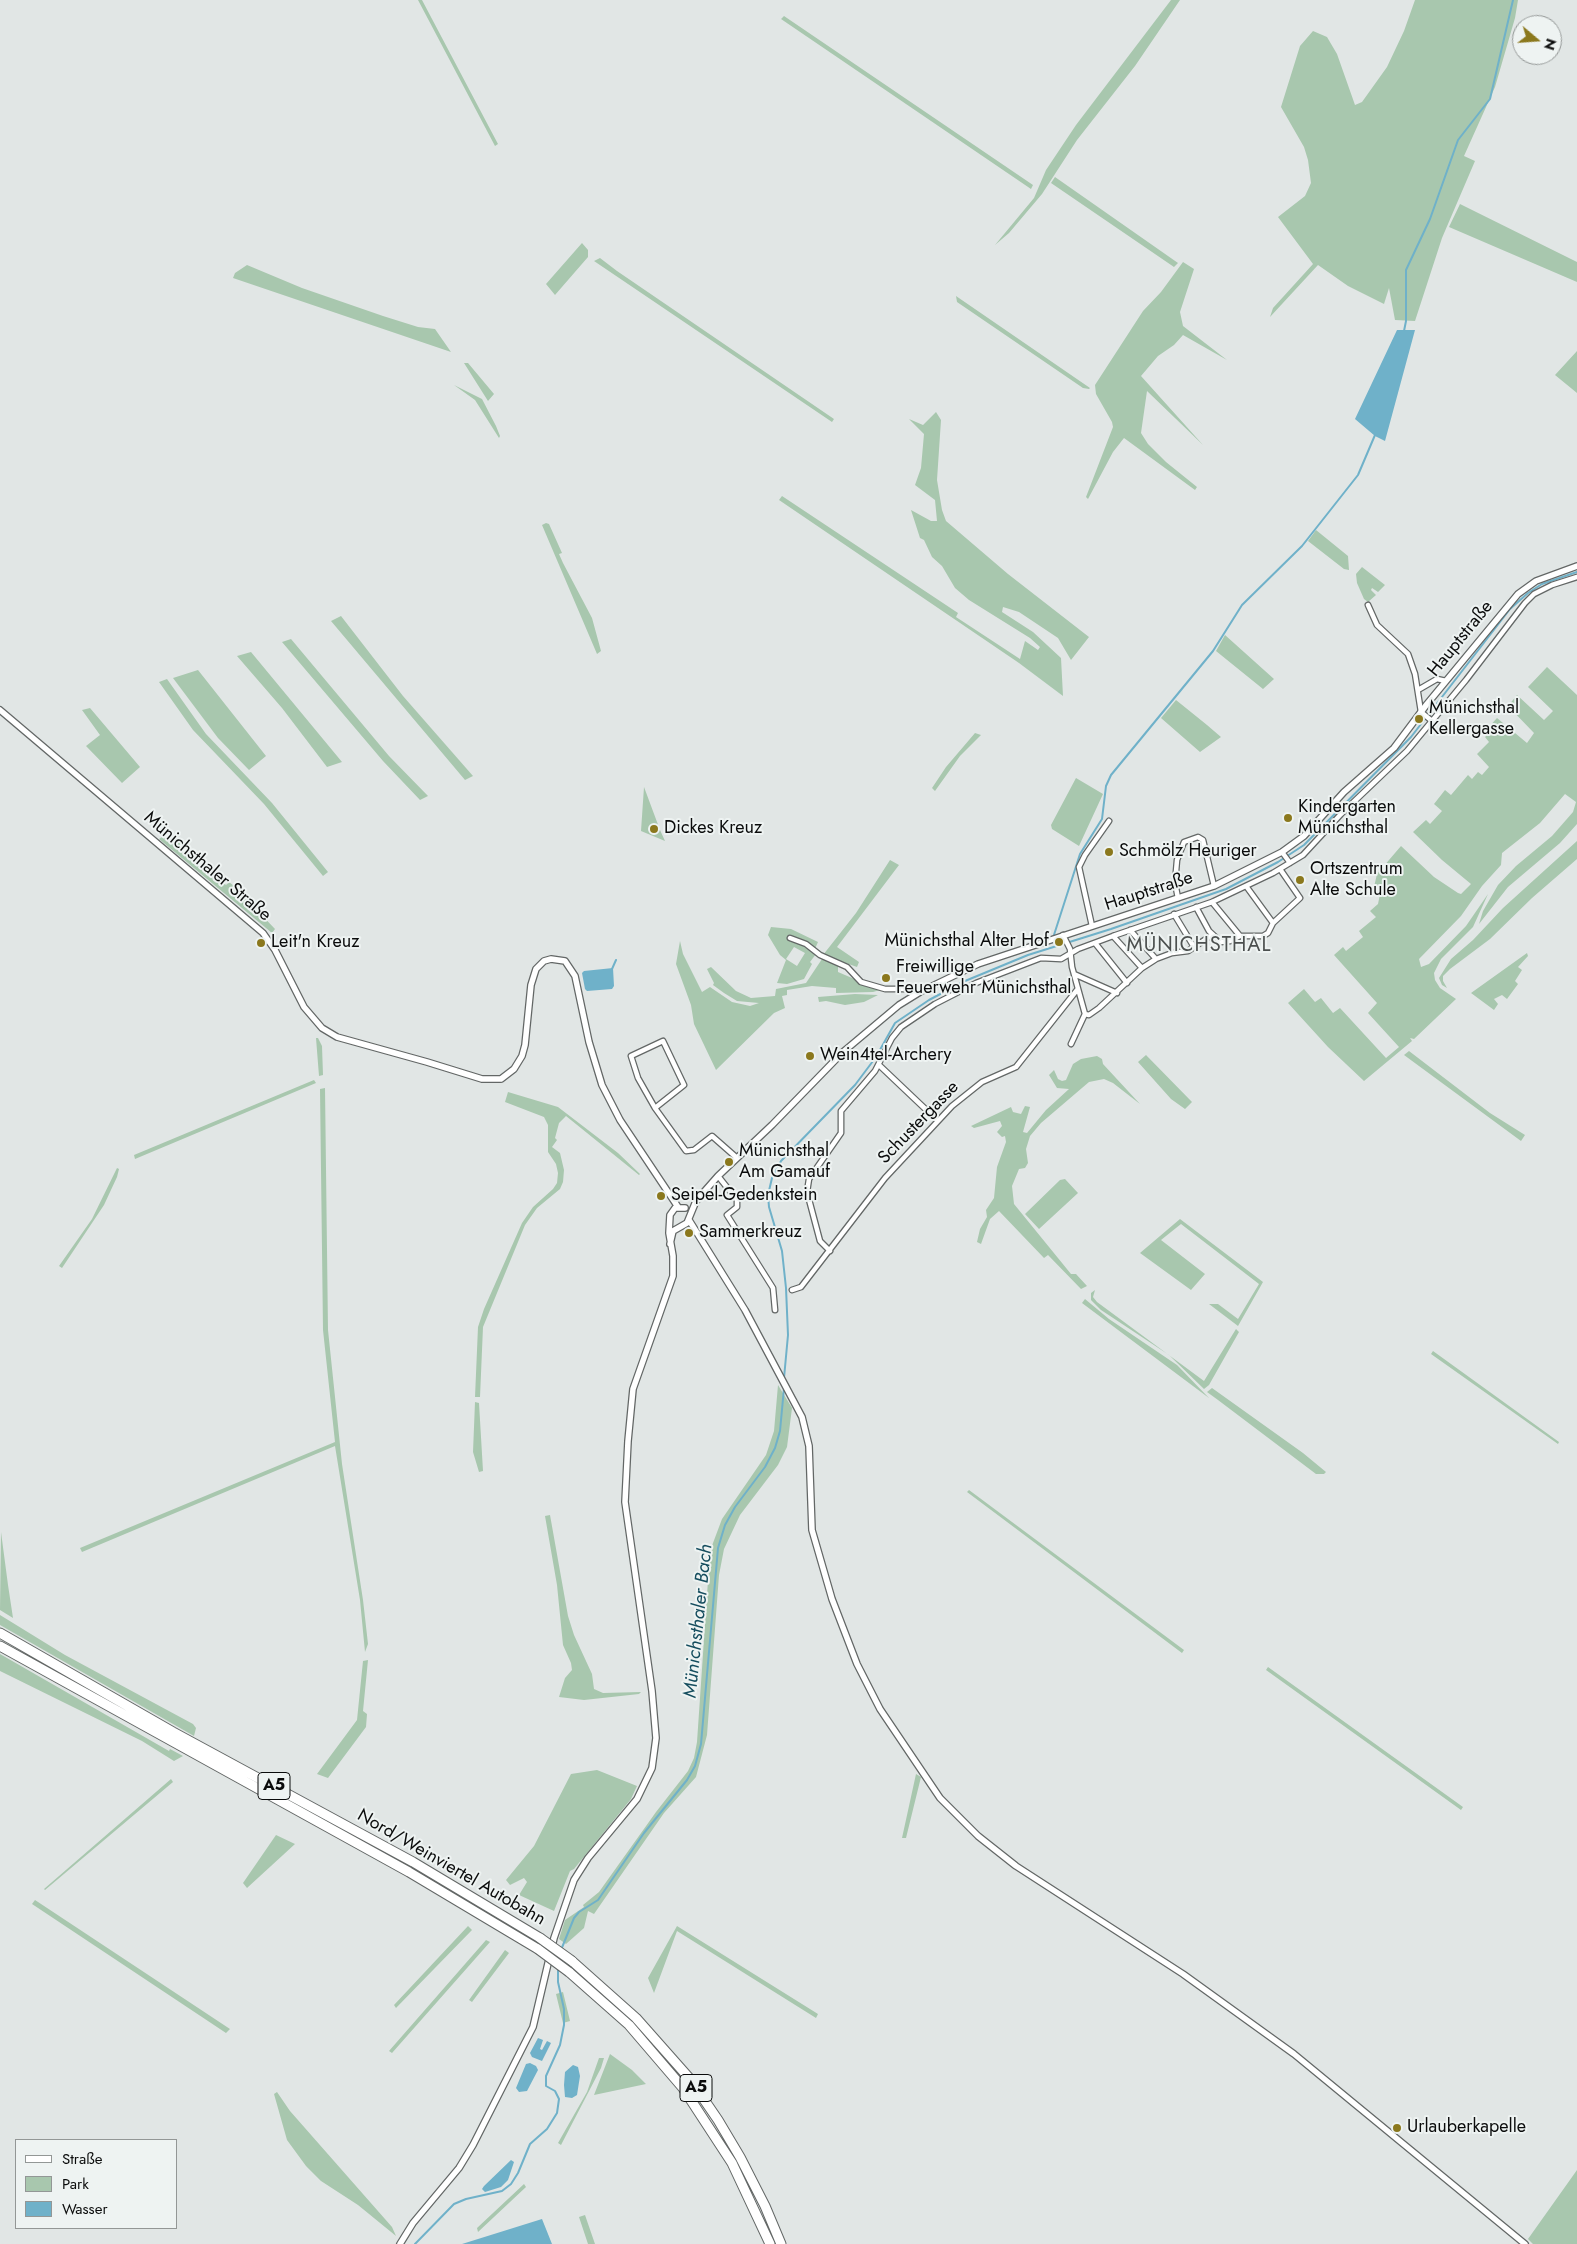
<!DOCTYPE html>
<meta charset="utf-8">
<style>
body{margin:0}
#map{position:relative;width:1577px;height:2244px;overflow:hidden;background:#e1e6e5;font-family:Jost,sans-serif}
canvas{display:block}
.legend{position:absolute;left:15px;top:2139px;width:162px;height:90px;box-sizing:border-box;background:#eef3f2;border:1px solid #939796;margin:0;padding:6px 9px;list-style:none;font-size:15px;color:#0b0c0c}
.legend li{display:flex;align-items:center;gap:10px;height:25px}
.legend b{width:25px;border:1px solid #939796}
.north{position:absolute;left:1512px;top:15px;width:50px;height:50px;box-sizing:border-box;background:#eef3f2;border:1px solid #939796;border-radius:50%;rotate:108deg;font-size:14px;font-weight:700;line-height:20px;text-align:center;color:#0b0c0c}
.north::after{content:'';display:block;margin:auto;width:18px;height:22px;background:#8b781d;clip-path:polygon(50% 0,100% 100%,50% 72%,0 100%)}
</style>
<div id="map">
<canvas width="1577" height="2244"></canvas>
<ul class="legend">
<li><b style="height:6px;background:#fff"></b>Straße</li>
<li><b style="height:14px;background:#a8c7ae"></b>Park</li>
<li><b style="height:14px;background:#6fb1c9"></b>Wasser</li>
</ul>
<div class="north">N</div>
</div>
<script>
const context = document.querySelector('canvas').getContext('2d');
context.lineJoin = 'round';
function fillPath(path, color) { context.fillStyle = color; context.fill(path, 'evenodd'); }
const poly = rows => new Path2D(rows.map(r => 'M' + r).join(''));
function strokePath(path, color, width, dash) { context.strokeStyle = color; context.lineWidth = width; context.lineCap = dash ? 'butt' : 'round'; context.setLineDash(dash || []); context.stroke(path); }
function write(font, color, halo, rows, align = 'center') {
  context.font = font + ' Jost,sans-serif'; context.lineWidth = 4; context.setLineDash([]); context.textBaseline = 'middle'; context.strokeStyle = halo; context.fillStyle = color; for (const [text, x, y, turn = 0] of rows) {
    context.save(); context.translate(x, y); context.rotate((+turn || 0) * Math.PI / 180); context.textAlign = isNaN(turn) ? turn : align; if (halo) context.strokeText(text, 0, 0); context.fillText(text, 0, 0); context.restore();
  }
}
const green = poly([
 [418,0,422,0,498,144,495,146],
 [1171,0,1180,0,1135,66,1077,140,1042,194,1009,233,995,245,1034,198,1046,170,1076,125],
 [1415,0,1518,0,1515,18,1495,87,1464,156,1475,161,1442,238,1415,321,1395,320,1389,288,1384,304,1348,286,1318,265,1270,317,1273,308,1313,264,1278,217,1305,196,1311,183,1308,160,1304,147,1281,107,1300,46,1313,31,1327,37,1337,54,1355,105,1362,102,1387,67,1404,31],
 [784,16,1033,185,1031,189,781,19],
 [1055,177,1178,263,1174,267,1051,183],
 [1460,204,1577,262,1577,282,1449,227],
 [582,243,588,250,588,257,555,295,546,284],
 [600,258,617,271,834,419,832,422,594,261],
 [1183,262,1194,269,1180,312,1183,326,1227,360,1183,335,1174,345,1158,356,1141,376,1203,445,1147,391,1141,433,1148,444,1166,462,1197,487,1195,490,1124,438,1113,452,1088,499,1086,497,1113,427,1112,422,1096,394,1095,385,1143,311,1161,292],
 [247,265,302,288,383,316,418,327,435,329,451,352,233,278,235,273],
 [956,296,1090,388,1089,389,1083,388,957,302],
 [1577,351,1577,393,1555,375],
 [464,363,468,363,494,394,488,401],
 [454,385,482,399,496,426,500,436,499,438,475,400],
 [936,412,941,420,937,480,942,510,946,521,1008,574,1089,637,1071,660,1058,638,1019,612,1003,607,1002,612,1033,632,1061,658,1063,696,1019,663,779,500,782,496,958,613,956,617,1020,659,1025,641,1038,650,1040,647,1030,638,969,600,955,588,942,566,932,557,924,540,920,538,911,510,931,521,937,521,935,500,915,485,921,468,924,434,909,419,923,425],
 [546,523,549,524,562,553,559,554,563,563,592,618,601,651,597,654,542,525],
 [1316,530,1348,556,1349,570,1344,569,1308,541],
 [1362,567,1385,585,1378,592,1372,588,1371,590,1376,595,1368,602,1364,599,1357,583,1356,574],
 [341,616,403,696,473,776,465,780,331,621],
 [1225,635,1274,679,1263,689,1216,651],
 [291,639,389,756,428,796,420,800,383,761,282,642],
 [251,652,342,762,327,767,282,708,237,656],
 [1547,667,1577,695,1577,824,1560,843,1508,887,1479,924,1483,911,1498,885,1516,866,1552,836,1573,812,1576,802,1565,794,1540,823,1502,853,1501,865,1482,886,1461,916,1419,959,1421,967,1429,964,1466,926,1488,894,1473,927,1441,959,1434,973,1435,980,1440,988,1456,999,1414,1039,1410,1038,1412,1041,1364,1081,1328,1047,1288,1003,1304,989,1315,1002,1321,998,1333,1013,1340,1008,1386,1058,1399,1047,1368,1013,1377,1003,1334,955,1343,947,1346,951,1363,937,1359,931,1376,917,1370,911,1378,904,1380,894,1374,887,1377,874,1401,846,1434,877,1458,893,1461,894,1471,884,1442,860,1413,832,1426,820,1430,824,1442,811,1434,804,1445,790,1451,795,1468,775,1472,779,1478,772,1482,775,1489,767,1477,754,1489,742,1485,737,1490,732,1487,729,1497,718,1527,743,1534,733,1508,706,1517,695,1544,720,1553,711,1528,687],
 [198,670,266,756,249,770,218,738,173,678],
 [167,679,206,734,272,803,328,872,323,876,264,804,193,730,159,682],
 [1176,700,1207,725,1221,737,1200,752,1161,718],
 [90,708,140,767,122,783,86,746,100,735,82,710],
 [975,733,981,735,960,756,935,791,932,788,946,767],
 [1076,778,1103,794,1079,846,1052,829,1051,825],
 [644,787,660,830,665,841,641,831],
 [169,832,226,885,229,882,234,886,275,929,272,933,159,839],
 [1577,841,1577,859,1532,898,1490,939,1450,969,1443,976,1443,981,1447,988,1442,985,1439,978,1451,959,1473,940,1503,908],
 [890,860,899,865,837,947,859,962,857,967,823,955,856,913],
 [771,927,791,929,818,942,814,951,816,954,810,962,812,964,804,979,787,984,777,983,786,960,780,955,768,935],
 [794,947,805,953,797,966,786,959],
 [680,941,683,954,702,992,710,987,732,1002,750,1006,759,1003,737,1001,724,993,713,985,714,983,707,969,711,967,736,991,751,998,775,996,776,989,806,983,822,959,838,964,838,972,880,990,873,992,836,993,836,988,812,986,787,990,787,995,782,996,785,1008,774,1013,716,1070,694,1024,691,1005,676,964],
 [1527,953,1528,956,1518,967,1522,970,1515,981,1518,984,1507,999,1502,995,1494,999,1498,1004,1494,1010,1471,993],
 [855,994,878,995,864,1002,845,1005,826,1001,819,1002,818,997],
 [316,1038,318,1038,322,1046,323,1075,319,1076],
 [1409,1051,1490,1113,1525,1135,1521,1141,1404,1055],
 [1146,1055,1192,1102,1185,1109,1171,1099,1138,1062],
 [1097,1056,1102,1059,1103,1064,1140,1104,1113,1083,1104,1079,1089,1082,1041,1123,1030,1136,1026,1149,1028,1163,1025,1168,1019,1169,1012,1186,1014,1204,1071,1274,1076,1274,1087,1286,1081,1289,1048,1255,1044,1258,999,1211,990,1219,981,1244,977,1242,980,1229,987,1217,986,1210,994,1198,997,1167,1006,1142,1005,1136,1002,1137,997,1132,1002,1126,1000,1121,974,1128,971,1126,1011,1107,1013,1112,1021,1114,1025,1106,1030,1107,1023,1132,1027,1133,1046,1110,1069,1089,1057,1088,1049,1075,1054,1070,1058,1079,1062,1081,1066,1080,1073,1064,1081,1059],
 [314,1080,316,1083,135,1159,134,1155],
 [325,1088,328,1330,342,1464,363,1600,368,1644,365,1652,360,1600,335,1446,82,1552,80,1548,335,1442,323,1330,320,1089],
 [508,1092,558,1107,618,1153,640,1174,639,1175,566,1116,559,1123,555,1138,557,1140,552,1147,560,1153,564,1170,563,1182,560,1189,537,1208,525,1225,483,1327,480,1397,475,1397,478,1327,484,1309,522,1223,533,1207,553,1189,557,1183,558,1173,556,1164,548,1152,548,1125,544,1117,505,1102],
 [117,1168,119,1169,117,1177,104,1205,62,1268,59,1266,92,1219],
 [1065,1179,1078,1193,1039,1229,1025,1214,1060,1180],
 [1180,1219,1263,1282,1238,1326,1209,1304,1218,1304,1238,1319,1259,1284,1181,1224,1161,1240,1205,1274,1191,1290,1140,1253],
 [1095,1290,1093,1297,1097,1302,1204,1381,1236,1329,1239,1332,1209,1385,1204,1389,1169,1355,1101,1310,1091,1300,1091,1293],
 [1085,1299,1109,1319,1177,1365,1209,1398,1094,1312,1082,1303],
 [1433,1351,1559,1442,1558,1444,1431,1354],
 [778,1385,792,1408,787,1447,778,1465,740,1515,724,1549,719,1575,707,1735,696,1777,664,1813,594,1914,588,1911,584,1928,566,1944,559,1939,565,1920,584,1907,583,1905,599,1892,656,1812,688,1771,694,1758,697,1742,710,1551,722,1519,766,1455,774,1431],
 [1212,1388,1303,1453,1326,1472,1324,1474,1316,1474,1218,1400,1207,1392],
 [475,1402,479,1403,483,1471,479,1472,473,1452],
 [969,1490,1184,1650,1182,1653,967,1492],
 [550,1515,568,1616,574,1635,592,1674,594,1689,603,1693,641,1692,639,1694,584,1700,559,1697,565,1678,572,1670,571,1663,563,1645,557,1585,545,1516],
 [1,1532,8,1585,13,1618,0,1610],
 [0,1615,65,1655,193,1724,196,1728,194,1736,0,1625],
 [0,1654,169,1751,170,1749,183,1756,174,1761,142,1741,0,1671],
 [368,1660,363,1711,367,1714,366,1727,328,1778,317,1774,357,1720,363,1661],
 [1268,1667,1463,1807,1461,1810,1266,1670],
 [597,1770,637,1786,631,1799,574,1869,570,1871,554,1911,519,1895,527,1882,524,1878,510,1885,506,1880,534,1846,571,1774],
 [916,1774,921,1777,906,1838,902,1838],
 [171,1779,173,1782,45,1890,44,1889],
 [276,1835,295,1844,247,1888,243,1883],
 [35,1900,230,2029,226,2033,32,1904],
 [468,1926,472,1930,396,2008,394,2005],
 [677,1926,818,2014,816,2018,677,1931,654,1993,648,1978],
 [486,1940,490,1942,392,2053,389,2051],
 [505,1950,509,1953,472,2002,469,2000],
 [563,1992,570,2021,563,2023,556,1994],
 [610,2054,632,2070,646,2084,594,2095],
 [599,2058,604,2058,601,2068,561,2145,558,2143,587,2092],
 [277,2092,290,2111,392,2227,396,2236,358,2205,321,2181,306,2166,287,2140,274,2094],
 [1577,2170,1577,2244,1533,2244,1528,2239],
 [524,2184,526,2187,478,2232,477,2228],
 [585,2215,595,2244,588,2244,579,2217]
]);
const water = poly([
 [1397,330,1415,330,1385,441,1375,436,1355,419],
 [613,968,614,986,612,989,587,991,585,989,582,973,584,971],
 [538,2038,543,2040,540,2049,542,2050,547,2041,551,2043,542,2061,532,2057,530,2053],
 [530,2063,536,2066,538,2070,527,2091,519,2092,516,2088,526,2064],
 [573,2065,578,2067,580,2076,577,2095,572,2098,565,2097,564,2085,565,2072],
 [511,2160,514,2162,508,2180,501,2187,485,2192,482,2189,484,2186],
 [542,2219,552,2244,462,2244]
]);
const stream = poly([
 [1404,331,1406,321,1406,270,1430,219,1458,140,1490,99,1513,0],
 [1053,938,1080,854,1102,819,1106,786,1111,775,1213,651,1242,605,1302,546,1358,475,1375,435],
 [612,969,616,960],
 [784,1378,788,1335,786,1288,782,1251,769,1207,768,1195,772,1178,781,1161,855,1085,876,1057,895,1023,929,1000,965,981,1028,955,1111,929,1226,889,1278,862,1304,845,1411,737,1510,609,1528,593,1542,584,1577,572],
 [561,1950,574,1918,579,1912,598,1900,644,1833,687,1780,695,1766,701,1744,718,1548,725,1525,735,1507,765,1467,775,1448,780,1431,784,1388],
 [415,2244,454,2204,466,2199,502,2191,511,2184,518,2173,530,2144,547,2129,557,2113,559,2099,555,2091,546,2086,546,2076,560,2045,564,2025,564,2009,558,1982,558,1967]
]);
const minor = poly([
 [1368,605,1377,625,1408,654,1415,674,1421,712,1432,721],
 [1418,690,1437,679,1446,681],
 [1282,852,1290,863],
 [1246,886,1273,923],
 [1178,898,1175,883,1177,860,1184,842,1198,837,1203,840,1214,886],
 [1212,902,1240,936],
 [1196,907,1209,931,1221,942,1230,941,1240,936,1263,936,1268,933,1273,923,1300,898,1280,869],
 [1092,926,1079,867,1085,855,1109,821],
 [1130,930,1156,959],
 [1063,935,1070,949,1072,967,1085,1014],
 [1113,936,1142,968],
 [790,938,806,944,820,955,847,967,861,982,885,989,906,989,914,995],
 [1095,943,1127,983],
 [1194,947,1212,935],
 [1074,974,1117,993],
 [1085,1014,1089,1015,1099,1008,1142,968,1156,959,1172,953,1188,951,1194,947,1174,914],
 [1071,1044,1085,1014],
 [879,1065,938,1121],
 [655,1108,684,1085,663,1041,631,1056,638,1078,655,1108,686,1151,694,1150,712,1136,737,1158],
 [718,1176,737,1200,737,1207,727,1215,773,1288,775,1310],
 [830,1251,820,1241,807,1192,809,1179,841,1133,841,1111,875,1071,892,1038,901,1027,935,1004,976,983,1041,958,1061,959,1078,949,1113,936,1212,902,1273,873,1303,855,1341,814,1407,751,1466,680,1525,603,1534,594,1552,585,1577,577],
 [792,1290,801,1287,885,1178,952,1106,982,1082,1016,1067,1077,990]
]);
const tertiary = poly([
 [0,710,263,933,275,950,304,1007,322,1028,337,1037,427,1062,482,1079,501,1079,514,1069,522,1056,525,1045,531,985,536,969,544,961,551,959,565,961,575,976,589,1042,602,1085,620,1120,678,1207],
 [689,1220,745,1310,802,1417,809,1446,812,1530,832,1599,857,1664,880,1709,940,1798,978,1836,1016,1866,1183,1974,1294,2054,1525,2244],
 [670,1244,673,1231,687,1223,696,1201,718,1176,772,1125,843,1052,899,1005,920,992,978,964,1214,886,1282,852,1304,836,1344,792,1394,748,1427,704,1518,594,1536,581,1577,566],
 [400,2244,413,2223,459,2168,473,2145,533,2027,554,1938,574,1880,588,1858,637,1799,652,1768,656,1738,652,1691,625,1502,628,1441,633,1389,673,1276,673,1256,669,1233,670,1215,675,1208,685,1208]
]);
const motorway = poly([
 [0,1633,173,1732,413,1862,540,1938],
 [0,1646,409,1872,538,1949],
 [572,1961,636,2018,690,2079,718,2120,740,2157,765,2206,781,2244],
 [569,1972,629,2025,683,2088,732,2163,770,2244]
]);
const motorwayBridge = poly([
 [540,1938,572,1961],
 [538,1949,569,1972]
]);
const markers = [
 [1419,719,5,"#8b781d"],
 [1288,818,5,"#8b781d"],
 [654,829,5,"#8b781d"],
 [1109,852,5,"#8b781d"],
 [1300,880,5,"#8b781d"],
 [1059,942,5,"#8b781d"],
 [261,943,5,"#8b781d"],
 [886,978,5,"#8b781d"],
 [810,1056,5,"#8b781d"],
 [729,1162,5,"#8b781d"],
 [661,1196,5,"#8b781d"],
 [689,1233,5,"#8b781d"],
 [1397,2128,5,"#8b781d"]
];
const shields = [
 [274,1786,32],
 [696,2088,32]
];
const shieldNames = [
 ["A5",274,1786],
 ["A5",696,2088]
];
const streetNames = [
 ["Hauptstraße",1461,639,-51],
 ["Münichsthaler Straße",207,867,40],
 ["Hauptstraße",1149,892,-18],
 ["Schustergasse",919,1123,-46],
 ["Nord/Weinviertel Autobahn",451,1868,30]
];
const poiNames = [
 ["Münichsthal",1429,709],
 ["Kellergasse",1429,730],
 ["Kindergarten",1298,808],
 ["Münichsthal",1298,829],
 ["Dickes Kreuz",664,829],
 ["Schmölz Heuriger",1119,852],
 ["Ortszentrum",1310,870],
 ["Alte Schule",1310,891],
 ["Münichsthal Alter Hof",1049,942,"right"],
 ["Leit'n Kreuz",271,943],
 ["Freiwillige",896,968],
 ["Feuerwehr Münichsthal",896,989],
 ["Wein4tel-Archery",820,1056],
 ["Münichsthal",739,1152],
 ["Am Gamauf",739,1173],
 ["Seipel-Gedenkstein",671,1196],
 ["Sammerkreuz",699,1233],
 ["Urlauberkapelle",1407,2128]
];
const waterNames = [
 ["Münichsthaler Bach",699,1621,-84]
];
const quarterNames = [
 ["MÜNICHSTHAL",1199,946]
];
fillPath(green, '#a8c7ae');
fillPath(water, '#6fb1c9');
strokePath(stream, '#6fb1c9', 2);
strokePath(minor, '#636766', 7);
strokePath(tertiary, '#636766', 8);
strokePath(motorway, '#636766', 11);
strokePath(minor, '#fff', 4.5);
strokePath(tertiary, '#fff', 5.5);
strokePath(motorway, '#fff', 9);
strokePath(motorwayBridge, '#636766', 11, []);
strokePath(motorwayBridge, '#fff', 9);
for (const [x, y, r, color] of markers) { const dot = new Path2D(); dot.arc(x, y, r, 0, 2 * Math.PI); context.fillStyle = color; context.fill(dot); strokePath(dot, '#eef3f2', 2); }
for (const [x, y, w] of shields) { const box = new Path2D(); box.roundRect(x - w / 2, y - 13.5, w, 27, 4); context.fillStyle = '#eef3f2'; context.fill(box); strokePath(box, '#0b0c0c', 1); }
write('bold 16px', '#0b0c0c', null, shieldNames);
write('18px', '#0b0c0c', '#eef3f2', streetNames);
write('18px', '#0b0c0c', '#eef3f2', poiNames, 'left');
write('italic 19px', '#154d5e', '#eef3f2', waterNames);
context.letterSpacing = '1px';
write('20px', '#4c504f', '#eef3f2', quarterNames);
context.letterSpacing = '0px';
</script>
